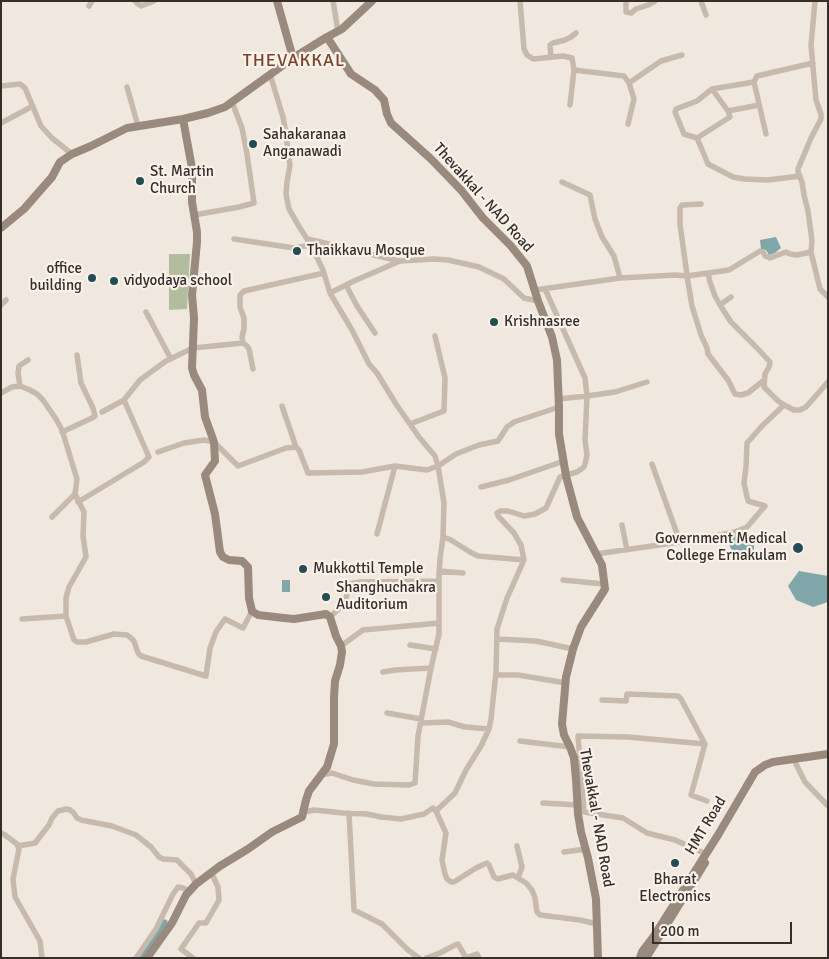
<!DOCTYPE html>
<style>
body{margin:0}
#map{position:relative;width:829px;height:959px;overflow:hidden;background:#f0e8de;font-family:Signika,sans-serif}
canvas{display:block}
.frame{position:absolute;inset:0;border:2px solid #352e2a;pointer-events:none}
.scale{position:absolute;left:652px;top:922px;width:140px;height:22px;box-sizing:border-box;border:2px solid #352e2a;border-top:0;padding-left:6px;font-size:15px;line-height:18px;white-space:nowrap;color:#352e2a;-webkit-text-stroke:4px #f8f2ea;paint-order:stroke}
</style>
<div id="map">
<canvas width="829" height="959"></canvas>
<div class="frame"></div>
<div class="scale">200 m</div>
</div>
<script>
const context = document.querySelector('canvas').getContext('2d');
context.lineJoin = 'round';
function fillPath(path, color) { context.fillStyle = color; context.fill(path, 'evenodd'); }
const poly = rows => new Path2D(rows.map(r => 'M' + r).join(''));
function strokePath(path, color, width, dash) { context.strokeStyle = color; context.lineWidth = width; context.lineCap = dash ? 'butt' : 'round'; context.setLineDash(dash || []); context.stroke(path); }
function write(font, color, halo, rows, align = 'center') {
  context.font = font + ' Signika,sans-serif'; context.lineWidth = 4.5; context.setLineDash([]); context.textBaseline = 'middle'; context.strokeStyle = halo; context.fillStyle = color; for (const [text, x, y, turn = 0] of rows) {
    context.save(); context.translate(x, y); context.rotate((+turn || 0) * Math.PI / 180); context.textAlign = isNaN(turn) ? turn : align; if (halo) context.strokeText(text, 0, 0); context.fillText(text, 0, 0); context.restore();
  }
}
const green = poly([
 [169,254,190,254,187,309,169,310]
]);
const water = poly([
 [776,237,781,248,775,253,769,255,766,250,761,249,760,240],
 [737,534,747,534,754,545,754,551,738,559,730,547,728,537],
 [799,571,828,576,828,602,813,607,796,600,788,586],
 [282,580,290,580,290,592,282,592]
]);
const canal = poly([
 [140,958,165,922]
]);
const street = poly([
 [135,1,138,4,141,6,154,1],
 [333,1,338,31],
 [520,1,524,49,527,55,533,59,563,56,572,58,574,70,570,105],
 [626,1,626,12,631,13,636,9,648,5,655,1],
 [701,1,706,15],
 [89,6,92,1],
 [551,57,550,45,553,43,565,40,571,37,576,33],
 [574,70,624,76,629,83,661,61,682,55],
 [270,74,283,117,286,133,288,152,290,165,287,182,286,194,289,209,300,228,311,245,323,270,330,293,352,330,369,364,377,373,396,404,419,437,435,456,438,466,444,503,443,537,440,559,439,576,439,634,431,668,418,736,415,783,409,785,374,784,353,780,332,773,321,775],
 [1,86,20,84,25,88,41,126,52,138,72,154],
 [127,87,138,126],
 [712,89,728,111,759,105],
 [728,111,730,117,697,138,684,134,675,112,676,109,697,101,712,89,754,82],
 [1,123,33,106],
 [628,124,634,99,629,83],
 [766,134,754,82,757,76,813,63],
 [697,138,708,164,733,177,744,179,768,180,800,176],
 [562,182,590,195,595,219,602,237,614,256,620,278],
 [701,204,682,205,680,208,680,224,688,282,692,306,701,335,707,348,708,354,728,380,735,394,741,395,748,393,763,381],
 [194,215,239,207,254,203,247,154,242,128,232,102],
 [234,239,294,248,311,245],
 [308,239,399,261],
 [811,252,820,289,828,297],
 [708,273,729,270,760,251,763,252,765,256,770,258,786,252,790,254,797,255,811,252,812,241,808,211,804,195,802,182,798,172,798,169,811,138,821,119,821,114,816,100,811,45,815,1],
 [346,285,357,306,375,333],
 [535,290,620,278,675,275,687,276,708,273,710,282,715,296,720,305,731,322,757,348,770,362,769,367,765,374,764,387,777,400,784,405,794,410,800,410,806,407,828,382],
 [330,293,354,281,400,261,434,259,448,260,479,267,504,279,524,298,538,301],
 [1,305,6,300],
 [720,305,731,297],
 [146,312,171,359],
 [243,343,242,337,244,329,244,318,240,307,240,295,244,291,324,273],
 [20,386,18,373,19,366,28,360],
 [1,393,12,387,20,386,30,390,37,394,43,400,56,419,62,430,77,479,75,494,84,512,83,536,86,557,69,587,66,598,66,616,74,640,77,642,86,642,114,634,127,635,131,638,134,641,138,653,141,656,206,676,210,648,216,632,220,626,225,619,243,628,252,611],
 [558,399,587,396,615,392,647,382],
 [282,406,296,447],
 [102,412,124,400,140,380,166,361,193,348,243,343,247,346,249,349,253,369],
 [410,424,444,411,445,378,435,336],
 [62,432,92,418,95,416,93,408,81,383,77,355],
 [158,452,184,443,204,440,214,442,238,466,286,448,296,447,299,450,308,473,362,472,395,466,427,470,438,466,456,454,479,445,498,441,507,427,514,422,559,407],
 [652,464,680,542],
 [481,487,509,480,564,461],
 [78,502,144,462,149,457,124,400],
 [52,517,75,494],
 [622,525,627,550],
 [377,534,395,466],
 [443,537,451,540,470,552,478,556,524,560],
 [596,554,680,542,684,542,735,532,747,527,765,506,748,501,744,483,746,467,747,443,762,426,784,405],
 [439,571,463,573],
 [563,580,604,584],
 [330,617,345,603,349,584,360,582,439,581],
 [22,619,66,616],
 [497,639,536,641,573,649],
 [410,645,436,649],
 [341,646,363,630,439,623],
 [383,672,395,670,431,668],
 [496,675,518,675,566,683],
 [602,700,626,701,627,694,678,696,681,699,705,744],
 [387,713,421,719],
 [421,723,448,722,465,727,489,729],
 [520,741,570,747],
 [796,764,805,782,828,806],
 [543,803,578,805],
 [436,811,455,793,466,770,481,746,489,729,491,719,496,672,497,629,507,598,524,560,521,545,514,533,498,516,497,513,500,511,508,511,524,516,535,514,546,508,560,477,577,472,584,467,585,464,587,455,585,440,587,396,585,378,545,289],
 [304,812,314,810,343,813,367,814,381,817,401,819,424,814,433,808,436,811,446,833,442,860,445,874,447,879,451,882,454,882,476,868,487,863,489,865,494,877,498,879,513,875,526,883,532,890,535,898,537,912,540,915,580,920,597,924],
 [349,813,354,910,382,924,408,950,419,958],
 [1,833,5,835,17,844,19,849,13,879,15,897,40,941,42,958],
 [18,846,35,843,49,825,52,818,58,811,66,809,70,810,73,812,77,818,81,820,112,826,136,835,151,847,159,857,163,859,177,860,191,874,196,884],
 [517,846,522,867,518,878],
 [564,852,586,849],
 [706,854,675,840,647,833,623,818,584,812,578,736,628,737,705,744,691,795,707,801],
 [136,958,156,929,173,894,178,887,183,888,189,891],
 [193,958,181,949,199,923,206,923,219,900,218,887,211,872],
 [426,958,440,953,455,945,458,944,465,956,468,957,477,954,479,958]
]);
const secondary = poly([
 [277,1,293,58],
 [327,37,351,74,375,90,384,100,387,114,391,123,431,159,461,190,483,218,511,246,527,266,538,301,552,337,557,360,559,407,559,434,566,476,577,517,602,565,605,589,581,627,573,649,566,677,562,724,564,735,570,747,574,758,576,779,578,814,581,832,588,858,596,899,598,958],
 [1,228,24,209,52,177,60,162,72,154,91,146,127,128,183,119,208,113,225,107,293,58,327,37,342,29,372,1],
 [147,958,172,923,186,895,196,884,220,866,248,849,272,832,302,817,306,800,309,791,327,767,334,744,334,697,335,681,340,665,342,652,341,646,336,636,330,617,326,614,294,619,284,618,258,615,252,611,249,598,248,567,242,561,229,560,223,557,220,552,215,514,205,475,215,461,214,442,205,417,202,390,194,375,192,368,194,318,192,295,197,242,197,232,192,202,192,168,183,119],
 [640,958,642,952,654,936,718,835,748,784,755,772,765,765,773,762,828,754],
 [646,958,705,863]
]);
const markers = [
 [253,144,5,"#234d52"],
 [140,181,5,"#234d52"],
 [297,251,5,"#234d52"],
 [92,278,5,"#234d52"],
 [114,281,5,"#234d52"],
 [494,322,5,"#234d52"],
 [798,548,6,"#234d52"],
 [303,569,5,"#234d52"],
 [326,597,5,"#234d52"],
 [675,863,5,"#234d52"]
];
const poiNames = [
 ["Sahakaranaa",263,135],
 ["Anganawadi",263,152],
 ["St. Martin",150,172],
 ["Church",150,189],
 ["Thaikkavu Mosque",307,251],
 ["office",82,269,"right"],
 ["building",82,286,"right"],
 ["vidyodaya school",124,281],
 ["Krishnasree",504,322],
 ["Government Medical",787,539,"right"],
 ["College Ernakulam",787,556,"right"],
 ["Mukkottil Temple",313,569],
 ["Shanghuchakra",336,588],
 ["Auditorium",336,605],
 ["Bharat",675,880,"center"],
 ["Electronics",675,897,"center"]
];
const streetNames = [
 ["Thevakkal - NAD Road",483,198,48],
 ["Thevakkal - NAD Road",596,818,80],
 ["HMT Road",706,826,-59]
];
const quarterNames = [
 ["THEVAKKAL",294,61]
];
fillPath(green, '#b2bd9f');
fillPath(water, '#80a6aa');
strokePath(canal, '#80a6aa', 5);
strokePath(street, '#c7b9ab', 5.5);
strokePath(secondary, '#9a897d', 8);
for (const [x, y, r, color] of markers) { const dot = new Path2D(); dot.arc(x, y, r, 0, 2 * Math.PI); context.fillStyle = color; context.fill(dot); strokePath(dot, '#f8f2ea', 2); }
write('15px', '#352e2a', '#f8f2ea', poiNames, 'left');
write('15px', '#352e2a', '#f8f2ea', streetNames);
context.letterSpacing = '1px';
write('18px', '#7c432b', '#f8f2ea', quarterNames);
context.letterSpacing = '0px';
</script>
